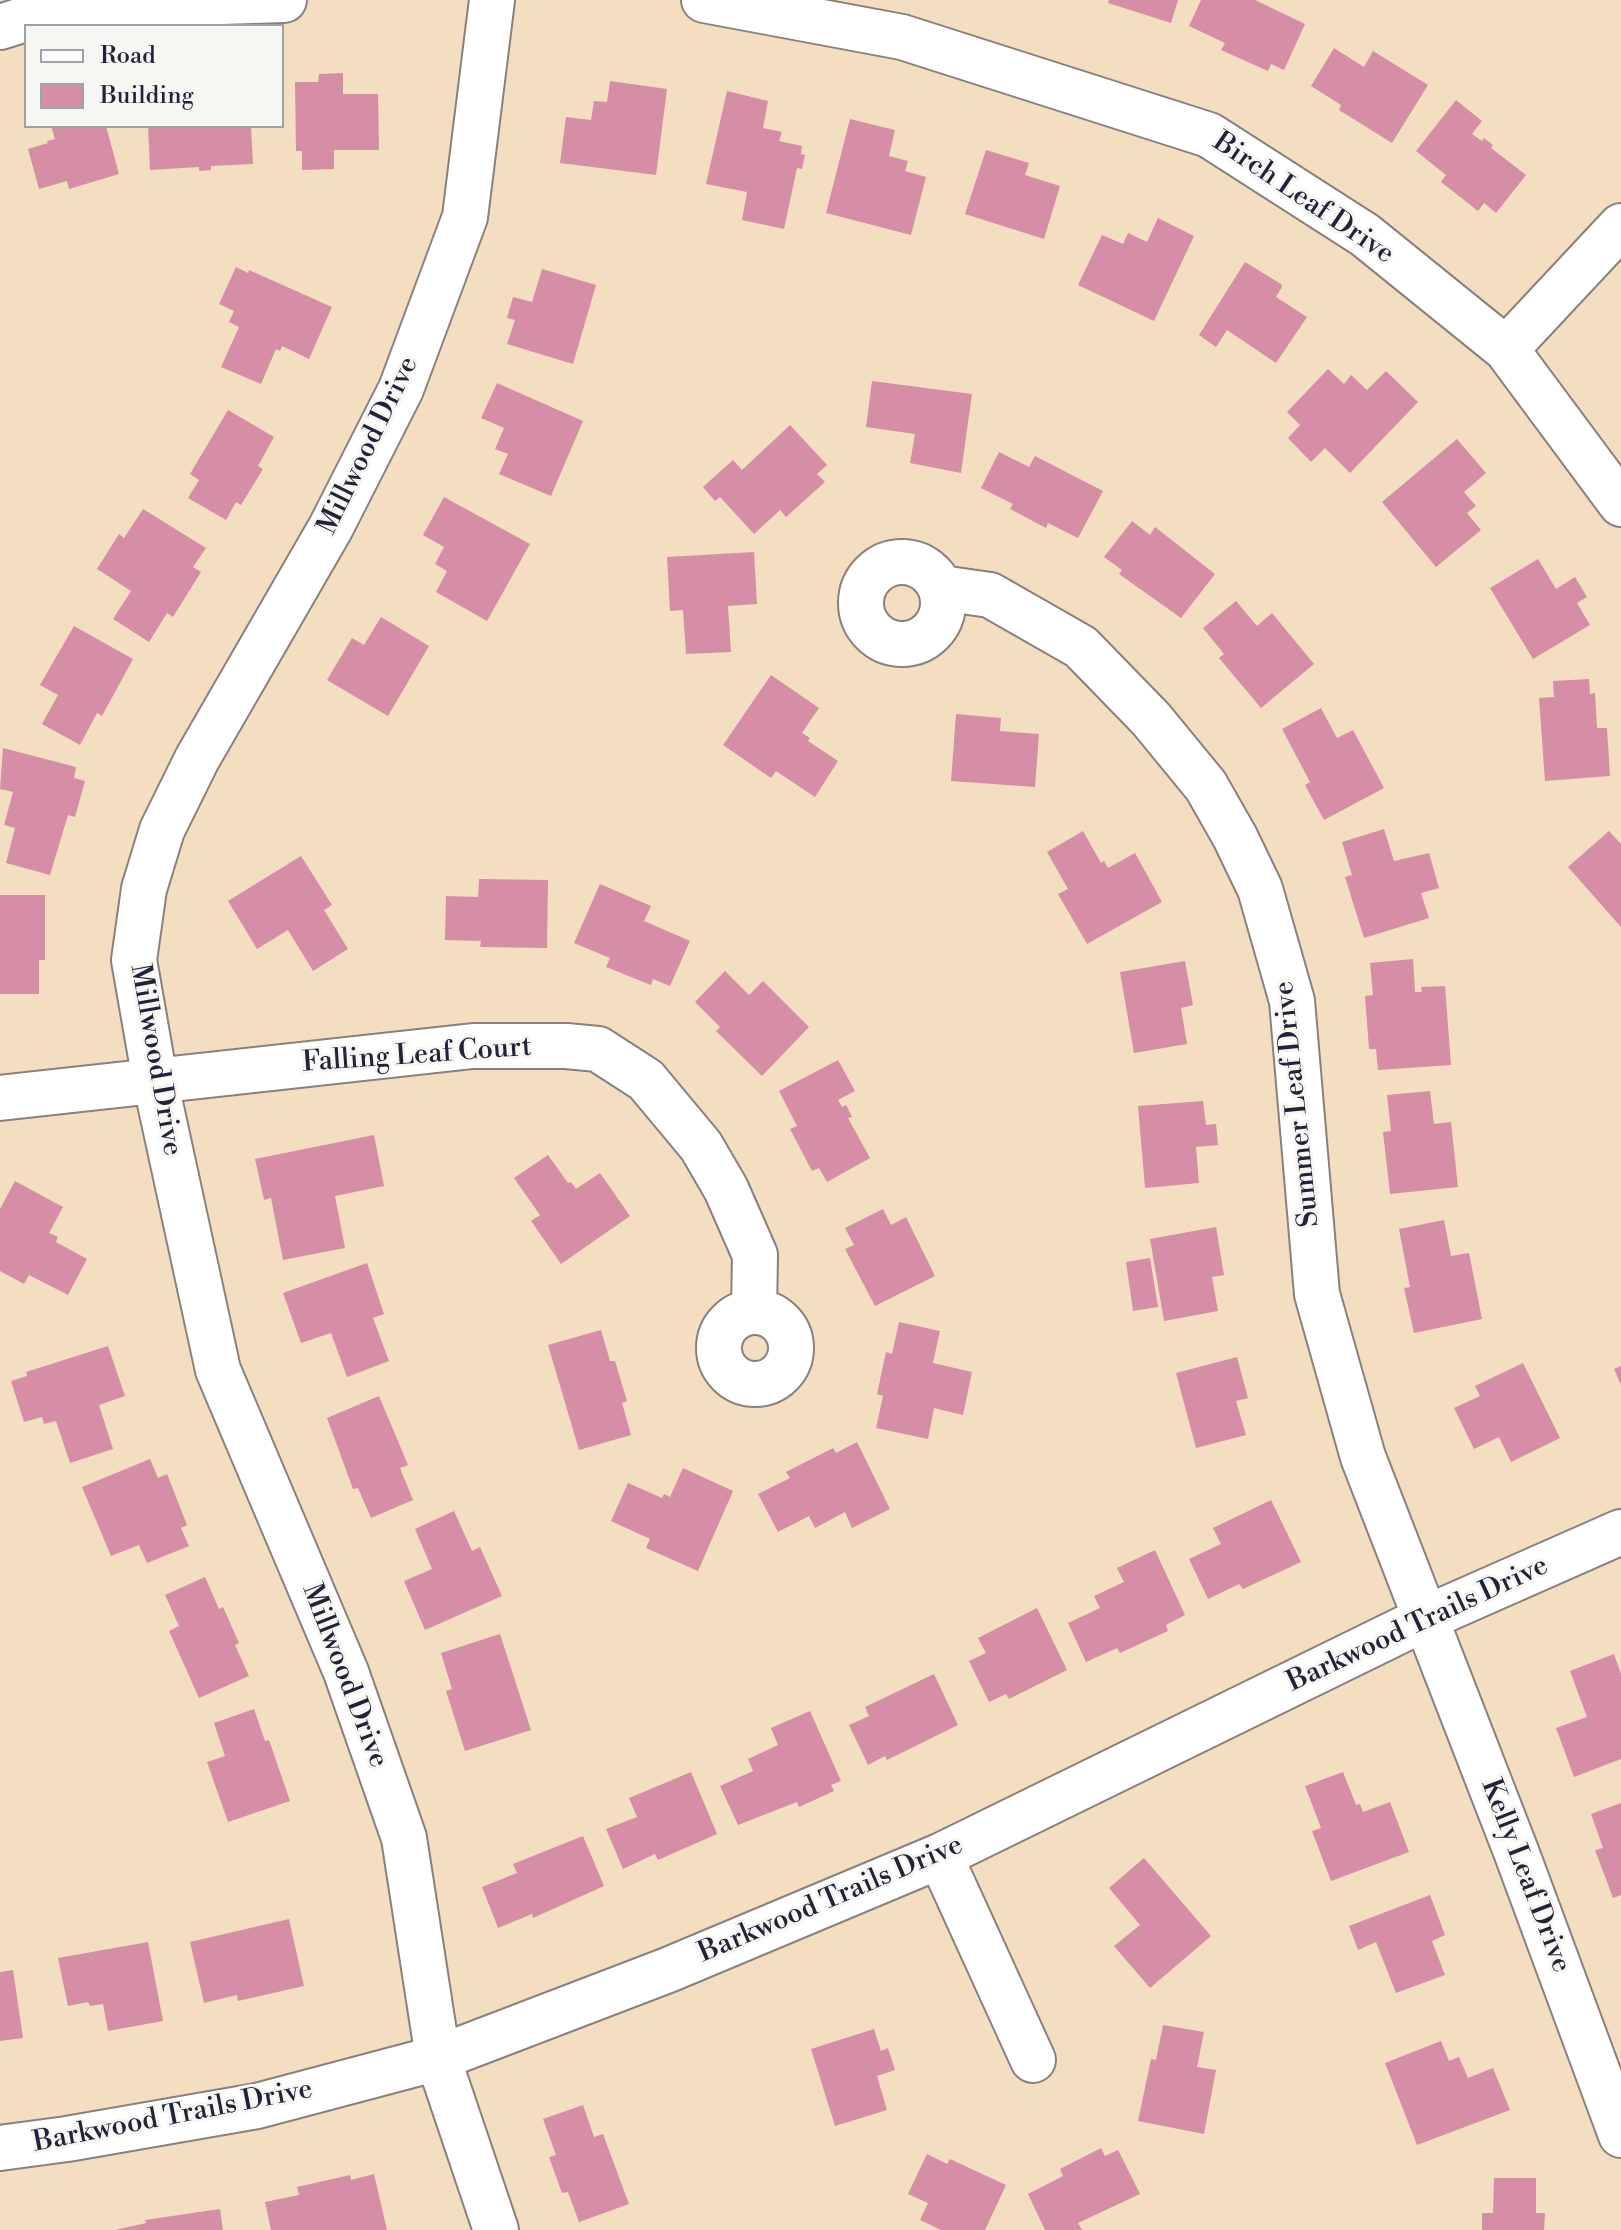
<!DOCTYPE html>
<style>
body{margin:0}
#map{position:relative;width:1621px;height:2230px;overflow:hidden;background:#f3dec2;font-family:"Libre Bodoni",serif}
canvas{display:block}
.legend{position:absolute;left:24px;top:24px;width:260px;height:104px;box-sizing:border-box;background:#f6f6f2;border:2px solid #a1a1a9;margin:0;padding:10px 14px;list-style:none;font-size:24px;color:#22223b}
.legend li{display:flex;align-items:center;gap:16px;height:40px}
.legend b{width:40px;border:2px solid #a1a1a9}
</style>
<div id="map">
<canvas width="1621" height="2230"></canvas>
<ul class="legend">
<li><b style="height:10px;background:#fff"></b>Road</li>
<li><b style="height:22px;background:#d68da6"></b>Building</li>
</ul>
</div>
<script>
const context = document.querySelector('canvas').getContext('2d');
context.lineJoin = 'round';
function fillPath(path, color) { context.fillStyle = color; context.fill(path, 'evenodd'); }
const poly = rows => new Path2D(rows.map(r => 'M' + r).join(''));
function strokePath(path, color, width, dash) { context.strokeStyle = color; context.lineWidth = width; context.lineCap = dash ? 'butt' : 'round'; context.setLineDash(dash || []); context.stroke(path); }
function write(font, color, halo, rows, align = 'center') {
  context.font = font + ' "Libre Bodoni",serif'; context.lineWidth = 6; context.setLineDash([]); context.textBaseline = 'middle'; context.strokeStyle = halo; context.fillStyle = color; for (const [text, x, y, turn = 0] of rows) {
    context.save(); context.translate(x, y); context.rotate((+turn || 0) * Math.PI / 180); context.textAlign = isNaN(turn) ? turn : align; if (halo) context.strokeText(text, 0, 0); context.fillText(text, 0, 0); context.restore();
  }
}
const building = poly([
 [1109,0,1178,0,1171,23,1108,3],
 [1201,0,1255,0,1305,24,1284,70,1271,64,1268,71,1221,50,1225,43,1189,26],
 [1334,48,1364,67,1373,51,1428,85,1392,143,1339,110,1341,105,1311,86],
 [343,73,343,94,378,94,379,150,334,150,334,169,302,170,302,151,296,151,295,82,318,82,319,74],
 [610,81,667,89,656,175,560,163,566,117,591,120,594,101,607,102],
 [727,91,768,101,763,128,782,132,779,141,802,146,801,154,805,155,802,169,797,168,784,229,742,220,747,192,706,184],
 [1456,100,1482,121,1472,134,1482,141,1484,138,1493,145,1491,148,1526,175,1496,213,1484,203,1478,211,1441,182,1446,175,1416,151],
 [850,119,895,130,889,156,908,161,905,171,926,177,911,235,826,213],
 [51,126,106,126,119,174,69,189,67,181,39,189,28,149,48,143,47,141,55,139],
 [148,126,251,126,253,164,211,166,211,170,199,171,199,167,150,170],
 [986,150,1029,163,1025,175,1060,186,1044,239,965,214],
 [1158,218,1194,236,1154,321,1078,285,1102,235,1123,244,1128,233,1147,242],
 [1245,262,1281,284,1282,287,1276,297,1307,317,1276,363,1227,330,1216,347,1199,335],
 [236,267,248,273,249,270,332,307,309,359,282,346,280,351,276,349,261,384,221,367,239,327,229,322,234,311,219,304],
 [542,269,596,285,573,364,507,344,515,320,507,318,513,297,532,302],
 [1328,369,1344,384,1351,375,1367,390,1386,371,1418,402,1350,473,1325,448,1311,462,1288,438,1300,425,1287,412],
 [872,381,972,394,961,473,910,463,915,434,866,427],
 [497,383,583,421,551,496,499,474,508,454,495,449,504,428,481,418],
 [228,410,274,437,258,466,263,469,241,505,236,502,226,520,188,498,199,480,190,474],
 [790,425,827,465,817,474,825,482,786,517,780,510,754,534,720,497,715,501,703,487,733,460,742,470],
 [1457,439,1486,473,1464,492,1476,506,1467,513,1481,530,1436,567,1382,502],
 [999,452,1029,467,1035,456,1103,491,1078,538,1048,523,1046,528,1010,509,1013,504,981,488],
 [444,497,530,544,487,621,436,592,447,571,435,564,444,547,423,535],
 [143,509,206,548,193,567,201,572,173,617,167,613,149,642,113,619,131,591,97,569,119,534,124,538],
 [1132,521,1150,535,1155,527,1215,574,1181,618,1119,574,1122,570,1104,557],
 [754,552,757,604,728,606,731,652,686,654,683,610,670,611,667,557],
 [1538,559,1556,589,1575,577,1587,597,1577,603,1590,625,1533,659,1490,588],
 [1236,601,1257,626,1272,613,1314,664,1261,708,1219,658,1224,654,1203,628],
 [381,617,429,646,388,716,327,680,352,638,364,645],
 [74,626,133,659,102,716,97,713,80,745,42,724,58,695,40,685],
 [771,675,819,708,802,733,810,738,808,741,838,761,815,797,776,771,771,778,723,745],
 [1589,679,1590,694,1595,693,1597,728,1607,728,1610,776,1545,781,1539,698,1554,697,1553,681],
 [1321,708,1337,738,1353,730,1384,788,1324,820,1305,785,1310,782,1282,729],
 [956,714,1001,718,1000,731,1039,734,1035,787,951,781],
 [3,748,76,767,74,778,85,781,75,817,68,815,50,875,6,863,15,828,4,825,13,792,0,789],
 [1384,829,1394,861,1429,853,1439,888,1421,893,1429,918,1364,938,1345,877,1352,875,1342,842],
 [1083,831,1101,863,1104,861,1108,868,1135,853,1162,902,1087,944,1058,894,1068,889,1047,852],
 [1609,831,1621,844,1621,927,1568,867],
 [301,856,332,905,324,910,348,949,313,971,288,930,257,949,228,901],
 [479,879,548,880,547,948,480,947,481,941,445,940,446,896,478,897],
 [600,884,651,906,644,921,690,941,670,986,653,979,651,985,606,967,610,958,574,943],
 [0,895,45,895,45,960,39,960,39,994,0,994],
 [1413,959,1415,992,1422,992,1421,987,1445,986,1451,1065,1378,1070,1376,1049,1369,1049,1365,996,1373,995,1370,963],
 [1185,961,1193,1005,1181,1008,1187,1044,1134,1053,1120,972],
 [725,971,749,995,763,981,809,1027,762,1076,716,1031,720,1027,695,1002],
 [838,1060,855,1091,838,1100,842,1107,846,1105,852,1117,848,1118,870,1158,827,1182,819,1168,812,1171,790,1129,797,1126,779,1091],
 [1430,1091,1434,1124,1451,1122,1458,1187,1390,1194,1383,1132,1391,1131,1387,1095],
 [1203,1101,1206,1125,1216,1124,1218,1145,1196,1147,1199,1183,1145,1188,1138,1106],
 [374,1135,384,1186,335,1196,345,1248,283,1260,271,1198,264,1200,255,1159],
 [548,1155,568,1183,571,1182,576,1189,600,1173,630,1216,561,1264,531,1221,540,1215,514,1178],
 [15,1181,63,1207,49,1233,58,1237,56,1242,87,1259,68,1295,29,1275,24,1284,0,1271,0,1209],
 [883,1209,891,1225,906,1217,935,1276,875,1306,845,1249,854,1245,845,1228],
 [1444,1220,1451,1256,1469,1253,1482,1319,1414,1333,1404,1288,1410,1287,1399,1229],
 [1216,1227,1224,1275,1212,1277,1218,1311,1164,1321,1150,1239],
 [1150,1258,1158,1307,1133,1311,1126,1262],
 [367,1263,384,1314,373,1318,389,1361,347,1377,331,1333,301,1343,283,1293],
 [899,1322,940,1331,933,1363,972,1372,963,1415,934,1408,928,1439,876,1428,883,1396,877,1394,886,1352,892,1354],
 [601,1330,610,1361,615,1361,627,1401,622,1403,631,1435,579,1450,548,1345],
 [108,1346,125,1396,99,1405,113,1449,70,1463,56,1421,44,1424,42,1417,24,1422,11,1381,27,1376,26,1372],
 [1237,1357,1248,1398,1236,1401,1246,1435,1196,1448,1176,1373],
 [1523,1363,1560,1438,1511,1462,1499,1437,1474,1449,1454,1408,1480,1396,1475,1386],
 [1621,1366,1621,1385,1614,1369],
 [379,1396,408,1465,400,1468,413,1500,371,1518,358,1488,353,1489,327,1418],
 [857,1442,890,1509,852,1528,845,1512,815,1528,809,1516,778,1532,758,1494,790,1478,786,1472,833,1448,836,1453],
 [150,1459,158,1478,167,1474,187,1525,181,1528,189,1546,147,1563,139,1545,111,1556,82,1487],
 [683,1468,733,1491,698,1571,646,1548,650,1539,611,1521,628,1483,662,1498,664,1494,670,1497],
 [1271,1500,1301,1562,1243,1589,1239,1584,1208,1599,1189,1559,1221,1544,1213,1528],
 [454,1511,472,1551,480,1547,502,1596,425,1630,404,1581,432,1569,415,1529],
 [1155,1550,1185,1615,1166,1625,1168,1631,1120,1653,1117,1648,1086,1662,1068,1623,1100,1608,1094,1596,1124,1582,1117,1568],
 [205,1577,219,1609,223,1607,239,1643,235,1645,249,1676,199,1698,169,1631,179,1626,165,1595],
 [1037,1608,1067,1670,1009,1699,1006,1694,989,1702,969,1661,986,1653,978,1638],
 [500,1634,531,1730,465,1751,446,1691,452,1689,441,1653],
 [1614,1654,1621,1674,1621,1759,1574,1777,1556,1728,1587,1717,1570,1671],
 [934,1674,958,1725,887,1760,885,1756,868,1765,849,1725,869,1716,865,1707],
 [254,1709,265,1741,269,1740,290,1801,228,1822,207,1762,225,1756,214,1723],
 [810,1711,841,1781,831,1785,834,1791,799,1807,797,1802,738,1825,720,1786,753,1771,748,1759,778,1745,771,1728],
 [691,1772,717,1834,658,1860,655,1854,623,1869,606,1829,637,1817,629,1798],
 [1343,1772,1356,1805,1360,1804,1363,1812,1390,1802,1409,1852,1331,1881,1312,1831,1321,1828,1305,1786],
 [1621,1803,1621,1895,1613,1898,1595,1850,1603,1848,1591,1814],
 [583,1836,604,1886,533,1918,532,1914,498,1928,482,1887,517,1873,513,1864],
 [1144,1858,1211,1936,1150,1988,1114,1946,1140,1925,1109,1888],
 [1430,1895,1445,1935,1432,1941,1445,1975,1396,1993,1376,1942,1358,1950,1349,1926],
 [289,1919,304,1986,238,2001,237,1995,204,2003,190,1942],
 [148,1942,163,2021,108,2031,103,2004,90,2006,88,2002,68,2006,58,1958],
 [13,1970,23,2038,0,2041,0,1972],
 [1163,2025,1204,2032,1197,2067,1216,2070,1204,2134,1138,2121,1151,2059,1156,2060],
 [874,2029,881,2051,888,2048,895,2070,877,2076,887,2110,835,2126,811,2049],
 [1441,2041,1449,2061,1459,2057,1468,2078,1493,2068,1510,2110,1417,2145,1385,2063],
 [583,2105,594,2137,603,2134,629,2204,579,2222,568,2192,562,2193,549,2157,556,2155,543,2119],
 [1101,2148,1105,2156,1118,2150,1140,2194,1078,2223,1082,2230,1045,2230,1028,2194,1063,2176,1060,2169],
 [927,2154,947,2164,950,2159,1006,2185,985,2230,941,2230,920,2220,928,2203,908,2194],
 [374,2174,387,2230,271,2230,265,2202,299,2195,297,2187,350,2175,351,2180],
 [1494,2178,1536,2178,1536,2213,1545,2213,1544,2230,1482,2230,1482,2213,1493,2213],
 [220,2209,223,2230,115,2230,146,2223,145,2220]
]);
const minor = poly([
 [492,0,465,217,401,389,331,527,197,759,162,830,144,889,134,960,155,1080,218,1370,346,1672,404,1838,438,2058,496,2230],
 [704,0,902,37,1209,135,1365,235,1506,349,1621,504],
 [0,27,64,7,284,0],
 [1506,349,1621,226],
 '861 603a41 41 0 1 1 82 0a41 41 0 1 1-82 0Z',
 [941,588,990,595,1081,647,1151,719,1206,786,1235,837,1260,889,1292,1001,1317,1294,1363,1457,1517,1854,1621,2135],
 [0,1098,473,1046,566,1046,598,1049,646,1080,701,1146,726,1189,755,1255,754,1311],
 '719 1348a36 36 0 1 1 72 0a36 36 0 1 1-72 0Z',
 [940,1856,1033,2060],
 [0,2148,67,2139,257,2106,438,2058,668,1970,940,1856,1426,1618,1621,1532]
]);
const streetNames = [
 ["Birch Leaf Drive",1303,199,34],
 ["Millwood Drive",369,446,-64],
 ["Falling Leaf Court",417,1056,-4],
 ["Millwood Drive",155,1060,80],
 ["Summer Leaf Drive",1298,1104,-96],
 ["Barkwood Trails Drive",1418,1625,-25],
 ["Millwood Drive",344,1676,69],
 ["Kelly Leaf Drive",1525,1876,69],
 ["Barkwood Trails Drive",831,1900,-23],
 ["Barkwood Trails Drive",173,2117,-11]
];
fillPath(building, '#d68da6');
strokePath(minor, '#8a807e', 48);
strokePath(minor, '#fff', 44);
write('28px', '#22223b', '#f6f6f2', streetNames);
</script>
